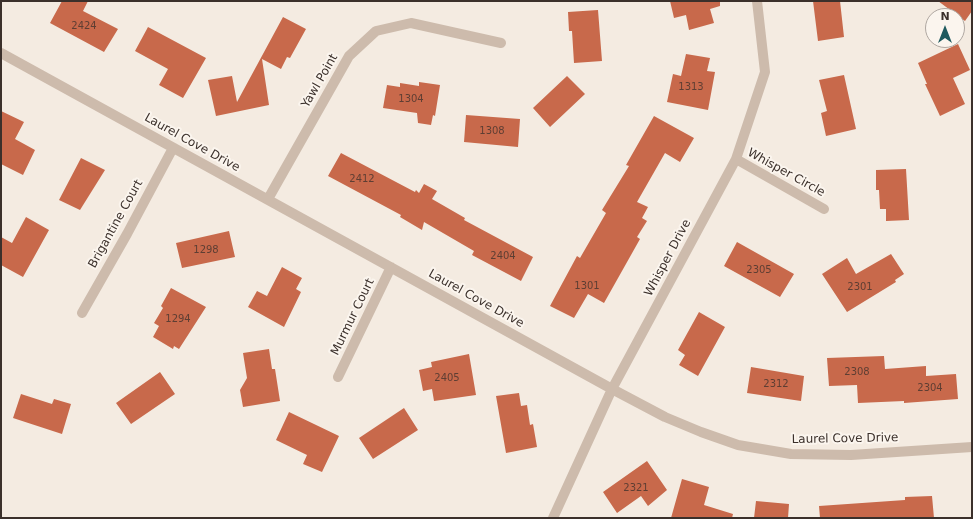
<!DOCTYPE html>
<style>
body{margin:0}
#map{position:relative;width:973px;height:519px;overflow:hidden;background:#f4ebe1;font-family:"DejaVu Sans",sans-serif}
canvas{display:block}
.frame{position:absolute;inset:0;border:2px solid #3b302b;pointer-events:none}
.north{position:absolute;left:925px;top:8px;width:40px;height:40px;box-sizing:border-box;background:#fbf5ee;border:1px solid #aea6a0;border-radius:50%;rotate:0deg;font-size:11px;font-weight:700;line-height:16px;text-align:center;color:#3b302b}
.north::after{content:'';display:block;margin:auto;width:14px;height:18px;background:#1f5a5e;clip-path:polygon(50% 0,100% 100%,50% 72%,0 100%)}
</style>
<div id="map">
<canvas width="973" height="519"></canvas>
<div class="frame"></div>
<div class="north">N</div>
</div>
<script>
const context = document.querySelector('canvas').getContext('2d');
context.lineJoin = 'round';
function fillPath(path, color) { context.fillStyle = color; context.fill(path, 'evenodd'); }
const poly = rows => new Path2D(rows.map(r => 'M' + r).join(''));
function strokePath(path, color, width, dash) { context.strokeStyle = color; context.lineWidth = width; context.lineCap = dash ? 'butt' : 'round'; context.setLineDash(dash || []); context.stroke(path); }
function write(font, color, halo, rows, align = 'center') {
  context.font = font + ' "DejaVu Sans",sans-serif'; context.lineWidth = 4; context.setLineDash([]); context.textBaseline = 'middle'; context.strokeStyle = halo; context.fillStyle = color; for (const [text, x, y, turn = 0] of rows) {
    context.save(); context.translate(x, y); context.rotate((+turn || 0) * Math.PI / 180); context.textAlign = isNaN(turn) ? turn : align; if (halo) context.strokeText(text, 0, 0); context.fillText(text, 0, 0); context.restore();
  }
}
const building = poly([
 [62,1,88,1,83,11,118,29,104,52,50,23],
 [670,1,720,1,720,6,710,9,714,23,689,30,686,15,674,18],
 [813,1,840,1,844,37,818,41],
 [938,1,972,1,972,11,965,21],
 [598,10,602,61,574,63,572,31,569,31,568,12],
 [283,17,306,29,290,58,287,57,281,69,262,59,269,105,216,116,208,80,232,76,237,102],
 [148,27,206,58,183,98,159,85,168,69,135,51],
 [958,44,970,70,953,78,965,104,940,116,925,84,927,84,918,63],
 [686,54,710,58,707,71,715,72,708,110,667,102,673,74,681,76],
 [844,75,856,129,826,136,821,113,827,111,819,80],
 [567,76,585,94,550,127,533,108],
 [419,82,440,85,435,116,433,115,431,125,418,123,417,113,383,108,387,85,400,87,400,83,419,86],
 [1,111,24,122,15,139,35,150,23,175,1,164],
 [466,115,520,119,518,147,464,142],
 [654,116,694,138,680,162,665,153,637,202,648,207,642,218,647,221,637,237,640,239,604,303,588,294,574,318,550,306,577,256,580,258,606,213,602,210,629,166,626,165],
 [341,153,415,192,416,190,419,193,424,184,437,191,432,199,465,218,464,220,533,257,521,281,472,255,474,251,424,222,422,230,400,217,401,215,328,176],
 [81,158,105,170,80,210,59,200],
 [906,169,909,220,886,221,886,209,880,209,879,190,876,190,876,170],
 [26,217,49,230,23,277,1,265,1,237,12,243],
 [229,231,235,257,182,268,176,243],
 [737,242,794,274,780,297,724,266],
 [891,254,904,274,895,280,896,282,847,312,822,274,847,258,856,274],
 [282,267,302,278,296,289,301,292,284,327,248,307,257,291,267,296],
 [171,288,206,307,179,349,174,346,173,349,153,337,159,326,154,323,163,308,161,306],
 [699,312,725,327,698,376,679,365,685,355,678,350],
 [269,349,272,369,275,369,280,401,243,407,240,390,247,378,243,353],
 [469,354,476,395,434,401,432,389,423,391,419,370,432,367,431,362],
 [884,356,885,369,926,366,926,376,956,374,958,399,904,403,904,401,858,403,857,385,829,386,827,358],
 [751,367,804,376,801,401,747,393],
 [160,372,175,394,131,424,116,403],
 [519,393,521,406,527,405,530,425,533,424,537,447,506,453,496,396],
 [21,394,52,404,54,399,71,404,62,434,13,418],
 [404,408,418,430,373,459,359,438],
 [289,412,339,436,322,472,303,464,307,455,276,440],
 [647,461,667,490,648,506,641,496,617,513,603,492],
 [682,479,709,487,704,505,733,514,732,518,671,518],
 [932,496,934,518,820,518,819,506,905,500,905,497],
 [756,501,789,504,788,518,754,518]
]);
const minor = poly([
 [1,53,612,389,665,417,701,432,738,445,791,454,851,455,972,447],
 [736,159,824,209],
 [268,199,349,56,376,31,411,23,501,43],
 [82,313,127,234,173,148],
 [338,377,391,267],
 [553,518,612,389,736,159,765,72,757,1]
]);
const numberNames = [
 ["2424",84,26],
 ["1313",691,87],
 ["1304",411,99],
 ["1308",492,131],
 ["2412",362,179],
 ["1298",206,250],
 ["2404",503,256],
 ["2305",759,270],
 ["1301",587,286],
 ["2301",860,287],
 ["1294",178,319],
 ["2308",857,372],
 ["2405",447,378],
 ["2312",776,384],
 ["2304",930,388],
 ["2321",636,488]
];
const streetNames = [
 ["Yawl Point",320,81,-60],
 ["Laurel Cove Drive",192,143,29],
 ["Whisper Circle",786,173,29],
 ["Brigantine Court",116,224,-61],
 ["Whisper Drive",668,258,-62],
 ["Laurel Cove Drive",476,299,29],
 ["Murmur Court",353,317,-64],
 ["Laurel Cove Drive",845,439,-1]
];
fillPath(building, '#c8694b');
strokePath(minor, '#cdbbac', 10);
write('10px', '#5e3e33', null, numberNames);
write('12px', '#3b302b', '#fbf5ee', streetNames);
</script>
